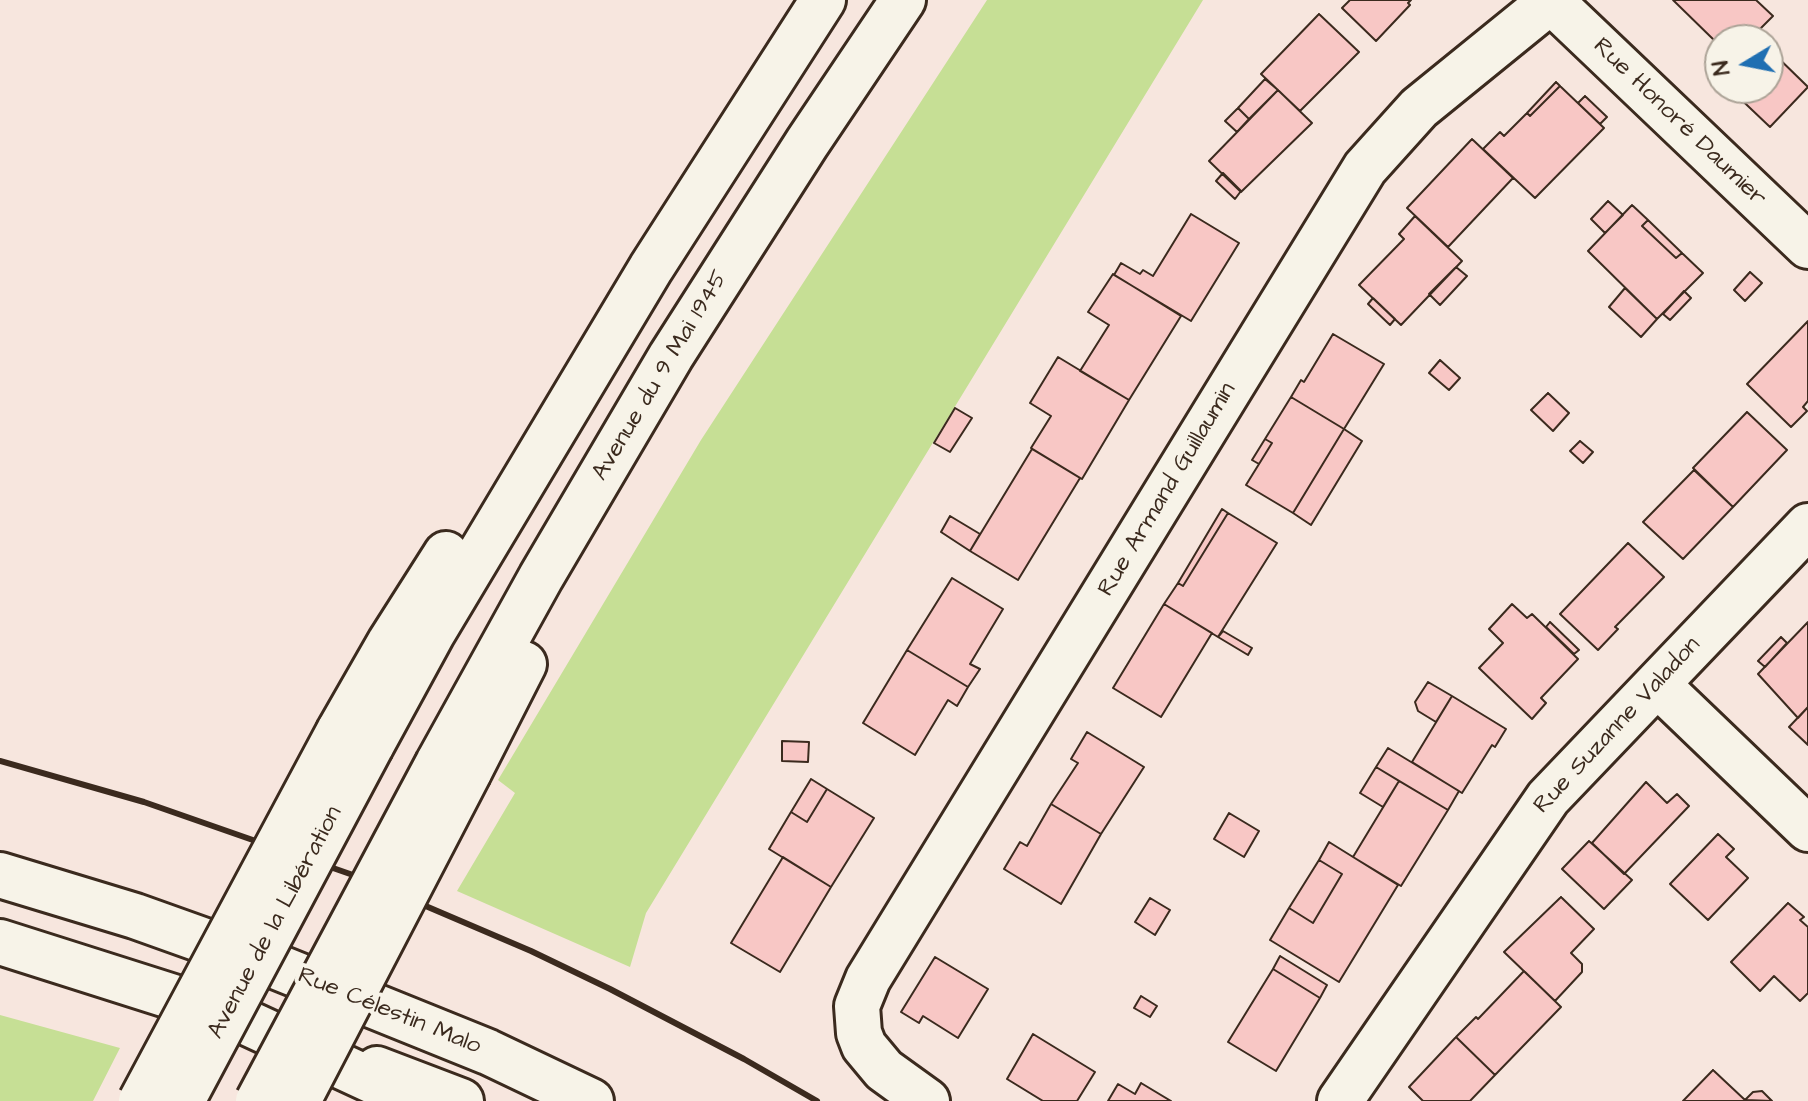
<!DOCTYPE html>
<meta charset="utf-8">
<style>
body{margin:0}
#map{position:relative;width:1808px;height:1101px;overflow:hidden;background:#f7e6de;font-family:"Architects Daughter",sans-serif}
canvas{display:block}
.north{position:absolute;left:1704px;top:24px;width:80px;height:80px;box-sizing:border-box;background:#f7f3e8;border:2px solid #aca397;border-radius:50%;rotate:260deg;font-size:22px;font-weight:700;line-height:32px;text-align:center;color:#3b2a1e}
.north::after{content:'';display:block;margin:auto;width:28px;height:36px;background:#1f6fb2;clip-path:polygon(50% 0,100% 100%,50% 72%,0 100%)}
</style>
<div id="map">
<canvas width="1808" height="1101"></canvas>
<div class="north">N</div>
</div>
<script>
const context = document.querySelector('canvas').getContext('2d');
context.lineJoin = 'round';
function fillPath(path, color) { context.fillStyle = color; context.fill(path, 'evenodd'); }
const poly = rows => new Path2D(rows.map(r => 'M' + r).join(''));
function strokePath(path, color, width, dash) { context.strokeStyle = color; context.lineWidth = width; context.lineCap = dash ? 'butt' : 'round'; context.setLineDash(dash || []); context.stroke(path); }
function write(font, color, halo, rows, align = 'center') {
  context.font = font + ' "Architects Daughter",sans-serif'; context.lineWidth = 8; context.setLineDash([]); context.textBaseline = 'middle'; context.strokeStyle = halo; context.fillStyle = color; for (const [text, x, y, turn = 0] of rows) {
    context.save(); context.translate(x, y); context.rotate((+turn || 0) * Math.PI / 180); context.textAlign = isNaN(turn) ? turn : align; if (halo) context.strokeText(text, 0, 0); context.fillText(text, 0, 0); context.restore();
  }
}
const green = poly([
 [987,0,1203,0,646,913,630,967,457,891,515,793,498,780,701,440],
 [0,1015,120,1048,93,1101,0,1101]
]);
const building = poly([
 [1350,0,1411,0,1408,3,1410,5,1376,41,1342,8,1350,0],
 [1673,0,1756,0,1773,16,1749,40,1720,40,1720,62,1709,51,1717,43,1673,0],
 [1319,14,1359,52,1300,111,1261,74,1319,14],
 [1768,48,1808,87,1770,127,1729,88,1768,88,1768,48],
 [1265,79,1278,90,1249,119,1238,108,1265,79],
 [1556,82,1560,86,1530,116,1527,113,1556,82],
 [1560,86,1604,128,1535,198,1483,149,1500,132,1504,136,1527,113,1530,116,1560,86],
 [1278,90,1312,123,1241,192,1209,161,1278,90],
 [1585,96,1607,117,1600,124,1578,103,1585,96],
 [1238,108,1249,119,1237,132,1225,121,1238,108],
 [1472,139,1513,178,1448,247,1407,208,1472,139],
 [1223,173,1241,191,1235,199,1216,181,1223,173],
 [1608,201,1623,215,1605,233,1591,219,1608,201],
 [1632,205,1648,220,1642,226,1676,258,1682,253,1703,273,1657,319,1588,251,1632,205],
 [1191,214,1239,243,1191,321,1114,275,1121,263,1140,274,1143,270,1153,276,1191,214],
 [1415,216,1462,261,1401,325,1359,285,1404,239,1399,234,1415,216],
 [1648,220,1682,253,1676,258,1642,226,1648,220],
 [1456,267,1467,276,1440,305,1429,294,1456,267],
 [1750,272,1762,283,1745,301,1734,290,1750,272],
 [1113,274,1181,316,1129,400,1080,371,1109,325,1088,312,1113,274],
 [1625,288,1657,319,1641,337,1609,307,1625,288],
 [1684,291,1691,298,1670,320,1663,314,1684,291],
 [1373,298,1395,319,1390,325,1368,304,1373,298],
 [1808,321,1808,401,1803,407,1807,411,1791,427,1747,384,1808,321],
 [1333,334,1384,364,1344,429,1291,397,1301,380,1304,382,1333,334],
 [1058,357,1129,400,1082,479,1031,448,1051,416,1030,403,1058,357],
 [1440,360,1460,378,1449,390,1429,373,1440,360],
 [1548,393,1569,413,1553,431,1531,410,1548,393],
 [1291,397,1344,429,1293,513,1246,485,1272,443,1265,439,1291,397],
 [955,408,972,418,950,452,934,443,955,408],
 [1747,412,1787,450,1733,507,1693,468,1747,412],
 [1344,429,1362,441,1311,525,1293,513,1344,429],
 [1265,439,1272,443,1259,464,1252,460,1265,439],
 [1580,441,1593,452,1583,463,1570,451,1580,441],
 [1032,449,1080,478,1018,580,970,551,1032,449],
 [1694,470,1733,507,1683,559,1643,522,1694,470],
 [1222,509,1228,513,1183,586,1178,583,1222,509],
 [1228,513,1277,543,1218,637,1164,604,1178,583,1183,586,1228,513],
 [950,516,980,534,970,551,941,532,950,516],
 [1628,543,1664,577,1615,627,1618,629,1598,650,1560,614,1628,543],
 [952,578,1003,609,970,664,980,669,968,687,907,650,952,578],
 [1164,604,1212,633,1161,717,1113,688,1164,604],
 [1512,604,1527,618,1532,614,1578,659,1541,698,1546,703,1532,719,1479,668,1503,643,1489,629,1512,604],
 [1550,622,1579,650,1574,654,1546,627,1550,622],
 [1808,622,1808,707,1798,718,1758,674,1808,622],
 [1223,631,1252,648,1248,655,1218,637,1223,631],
 [1781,637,1787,643,1765,667,1758,661,1781,637],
 [907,650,968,687,957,706,948,700,915,755,863,723,907,650],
 [1428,682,1452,696,1436,722,1418,711,1415,702,1428,682],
 [1452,696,1506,729,1495,747,1492,745,1462,793,1412,762,1452,696],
 [1808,707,1808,745,1789,727,1808,707],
 [1087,732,1144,767,1101,834,1051,804,1078,763,1071,759,1087,732],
 [782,741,809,742,808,762,782,761,782,741],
 [1388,748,1459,791,1448,810,1376,767,1388,748],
 [1376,767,1399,781,1383,807,1360,793,1376,767],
 [811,779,827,789,807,822,791,812,811,779],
 [1399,781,1448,810,1401,886,1353,857,1399,781],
 [1646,782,1667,803,1677,794,1689,806,1624,874,1592,843,1646,782],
 [827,789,874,818,831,887,769,849,791,812,807,822,827,789],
 [1051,804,1101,834,1061,904,1004,869,1020,842,1027,846,1051,804],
 [1229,813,1259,831,1244,857,1214,839,1229,813],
 [1718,834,1734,849,1726,857,1748,878,1708,920,1670,884,1718,834],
 [1589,841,1632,880,1604,909,1562,869,1589,841],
 [1329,842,1398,885,1339,982,1270,940,1289,908,1313,923,1342,874,1319,860,1329,842],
 [783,857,831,887,780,972,731,943,783,857],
 [1319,860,1342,874,1313,923,1289,908,1319,860],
 [1561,897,1594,929,1571,953,1582,964,1582,972,1555,1001,1504,952,1561,897],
 [1150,898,1170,910,1155,935,1135,922,1150,898],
 [1788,903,1804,917,1800,920,1808,927,1808,993,1800,1001,1774,976,1760,991,1731,962,1788,903],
 [1280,956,1327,985,1320,998,1273,969,1280,956],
 [935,957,988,989,958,1038,923,1016,919,1023,901,1012,935,957],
 [1273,969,1320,998,1276,1071,1228,1042,1273,969],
 [1524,971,1561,1007,1495,1075,1456,1037,1476,1017,1478,1019,1524,971],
 [1141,996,1157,1006,1150,1017,1134,1008,1141,996],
 [1033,1034,1095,1072,1077,1101,1043,1101,1007,1079,1033,1034],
 [1456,1037,1495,1075,1470,1101,1423,1101,1409,1087,1456,1037],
 [1713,1070,1745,1100,1745,1101,1683,1101,1713,1070],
 [1141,1083,1171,1101,1108,1101,1118,1084,1135,1094,1141,1083],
 [1762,1091,1772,1101,1745,1100,1753,1092,1762,1091]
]);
const street = poly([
 [1551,1,1808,246],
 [1657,684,1808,829],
 [927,1101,884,1070,864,1046,859,1033,857,1006,868,979,1365,168,1419,108,1552,0],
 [1340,1101,1548,798,1808,526]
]);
const secondary = poly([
 [0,875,135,916,275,966,488,1052,591,1101],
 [0,942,230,1015],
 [377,1069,461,1101]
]);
const highway = poly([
 [339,731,390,642,446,554],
 [371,746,432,634,651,268,823,0],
 [438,763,541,577,671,356,807,143,903,0],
 [469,772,524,664],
 [235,1017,416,1101]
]);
const rail = poly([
 [0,761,144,802,353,875,531,951,610,989,744,1059,817,1101]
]);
const highwayBridge = poly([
 [141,1101,339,731],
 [182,1101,371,746],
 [258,1101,438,763],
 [298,1101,469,772]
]);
const streetNames = [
 ["Rue Honoré Daumier",1679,123,44],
 ["Avenue du 9 Mai 1945",661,376,-59],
 ["Rue Armand Guillaumin",1168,490,-59],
 ["Rue Suzanne Valadon",1618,726,-47],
 ["Avenue de la Libération",276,923,-62],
 ["Rue Célestin Malo",389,1012,22]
];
fillPath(green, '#c6df95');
fillPath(building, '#f8c7c5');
strokePath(building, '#3b2a1e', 2);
strokePath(street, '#3b2a1e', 50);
strokePath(secondary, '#3b2a1e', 50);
strokePath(highway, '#3b2a1e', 50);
strokePath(street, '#f7f3e8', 44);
strokePath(secondary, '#f7f3e8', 44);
strokePath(highway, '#f7f3e8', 44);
strokePath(rail, '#3b2a1e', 6);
strokePath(highwayBridge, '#3b2a1e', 50, []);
strokePath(highwayBridge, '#f7f3e8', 44);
write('24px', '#3b2a1e', '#f7f3e8', streetNames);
</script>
